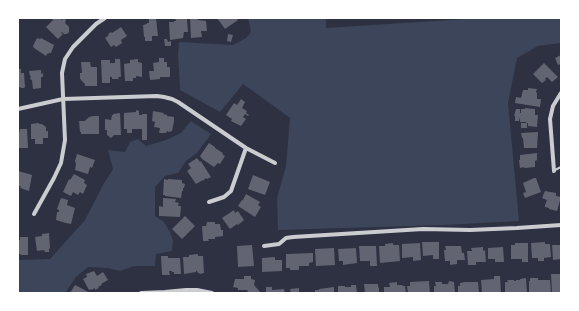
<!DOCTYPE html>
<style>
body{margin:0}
#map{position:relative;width:579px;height:311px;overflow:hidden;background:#2d3142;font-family:"Source Sans 3",sans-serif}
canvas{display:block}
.frame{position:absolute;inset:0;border:19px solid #fff;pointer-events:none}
</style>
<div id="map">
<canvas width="579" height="311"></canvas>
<div class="frame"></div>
</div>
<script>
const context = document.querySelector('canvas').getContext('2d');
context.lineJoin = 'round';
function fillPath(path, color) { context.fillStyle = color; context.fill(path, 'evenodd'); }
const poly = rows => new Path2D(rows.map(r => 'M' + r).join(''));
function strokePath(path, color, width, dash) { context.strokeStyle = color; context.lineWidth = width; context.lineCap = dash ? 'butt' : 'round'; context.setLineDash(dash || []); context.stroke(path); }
const green = poly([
 [248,18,326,18,326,28,481,18,561,18,561,43,538,46,517,58,508,103,519,221,445,225,278,230,277,198,286,166,290,118,243,84,220,112,180,90,178,54,179,42,233,45,246,38,251,32],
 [191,121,211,134,197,153,186,161,178,173,165,176,155,187,155,216,164,222,170,232,173,240,172,251,156,254,155,266,134,266,120,271,108,268,88,267,76,277,65,293,18,293,18,260,50,259,85,220,103,185,113,169,108,150,125,152,130,142,138,139,146,146,166,140,181,133]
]);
const building = poly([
 [51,18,61,18,62,20,64,18,66,20,65,23,69,27,69,32,67,34,64,34,62,32,61,33,63,34,58,39,46,27,53,20],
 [149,18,156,18,158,36,152,36,152,41,145,41,145,37,144,37,143,25,147,24,147,23,149,23],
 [175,18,187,19,188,32,184,32,183,38,170,40,169,22,174,22,174,21,176,21],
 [190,18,197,18,198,20,206,21,207,31,201,31,202,37,191,38],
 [217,18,237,18,238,20,225,29],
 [121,27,127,36,121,40,122,43,116,47,114,45,111,47,105,38,109,35,108,34,111,32,112,33],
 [228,34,233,35,231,42,227,41],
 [37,38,40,39,41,38,54,45,51,53,49,53,49,54,48,53,46,56,34,48,33,46],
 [164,39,167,39,168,42,171,41,171,46,165,46],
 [561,55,561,64,558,65,555,58],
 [159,58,164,58,164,62,167,62,167,67,170,67,170,77,160,77,160,79,150,80,149,71,154,71,153,63,159,62],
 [115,59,120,59,121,77,118,77,119,79,112,79,112,77,110,77,110,83,102,83,101,60,110,60,110,63,115,63],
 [138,59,138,62,142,63,142,77,136,76,136,78,133,78,133,81,125,81,124,64,130,63,130,60],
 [81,62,90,62,91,67,97,67,97,86,85,86,85,83,85,84,81,80,81,79,80,79,80,73,82,73],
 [544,63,558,77,552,82,547,77,545,79,546,80,542,83,533,74],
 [18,69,21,69,21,73,24,73,25,87,24,88,21,88,20,87,18,87],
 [41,70,41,74,43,73,43,77,41,77,41,88,33,89,32,80,30,79,31,76,30,76,29,71],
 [528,88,537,89,536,92,537,93,537,99,541,99,540,107,515,103,516,97,521,98,523,90,528,90],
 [241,99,245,102,242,108,247,111,246,113,249,115,248,116,245,114,243,117,246,119,241,126,231,121,232,119,226,115,234,103,237,105],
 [525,108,535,109,535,115,538,115,537,127,528,126,528,123,527,123,527,128,521,128,521,123,526,123,526,122,520,122,520,117,519,121,515,121,515,116,514,116,516,109,520,109,520,113,521,113,521,109,525,109],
 [136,110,139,111,139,115,142,115,142,114,147,114,147,140,142,140,142,129,132,129,132,133,127,133,127,129,124,129,124,113,136,112],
 [153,111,164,113,163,114,167,115,167,116,174,117,174,122,174,121,172,131,169,132,167,131,166,133,159,133,160,128,154,127,155,122,152,121],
 [120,113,121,135,114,135,111,138,107,135,107,130,105,130,105,119,111,120,112,115,113,115,113,114],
 [93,116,99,116,99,134,81,134,81,132,80,132,79,121,85,121,89,117],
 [39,123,39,124,42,124,46,127,46,131,48,131,48,138,43,138,43,144,35,144,35,139,31,139,31,124],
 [20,129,27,129,28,148,18,148,18,134,19,134],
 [538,132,537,148,524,148,523,138,522,138,521,133],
 [209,143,215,147,215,148,223,153,222,154,225,156,220,164,218,163,214,167,202,159,200,156],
 [537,153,537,160,535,161,535,167,524,168,524,167,520,168,519,160,520,160,520,155],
 [77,154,95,160,92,168,90,167,88,174,75,170,76,164,75,161],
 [197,158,200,162,201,161,202,163,211,177,207,179,206,178,203,181,203,180,196,184,187,171,191,168,188,164],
 [18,171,32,175,29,191,20,188,21,186,18,186],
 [74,174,85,180,84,183,87,185,83,194,80,192,78,195,73,192,71,196,63,192,69,179,70,180],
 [253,175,270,182,265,195,248,189],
 [534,178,536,178,541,192,525,198,523,193,526,192,523,183],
 [164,179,168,180,168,179,182,180,182,183,185,184,184,188,183,188,183,191,182,191,181,198,165,196,165,195,163,195],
 [545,191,556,193,556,196,561,197,557,211,549,209,549,208,545,207,545,205,547,200,542,198],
 [246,194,260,202,258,205,261,207,255,217,238,206,242,200,243,200],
 [61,198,68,200,67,205,75,208,71,224,66,223,56,220,57,212,59,212,59,210,57,209],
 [163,198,176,199,175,202,179,203,178,206,181,206,180,217,159,216,159,206,163,207],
 [234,210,235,213,238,211,244,220,238,225,237,224,230,229,222,218],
 [185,216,195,226,182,239,172,229],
 [207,222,215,222,215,224,220,224,221,230,223,230,223,236,215,237,215,239,208,239,209,241,203,241,202,226,206,226],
 [49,233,50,248,49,249,49,252,45,252,44,250,37,251,35,237,42,236,42,234],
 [20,237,28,237,28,255,20,255,21,254,18,254,18,240,20,240],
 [422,242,439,242,439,259,433,259,433,255,423,256],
 [545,242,545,244,550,244,551,257,544,258,544,261,538,261,538,258,532,258,531,243],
 [393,243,393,245,399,245,400,261,380,263,379,246,385,246,385,244],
 [420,243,421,260,413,261,413,257,402,258,402,244],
 [515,243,528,243,528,262,522,262,522,259,511,259,511,245,515,245],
 [252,245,254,266,238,267,237,246],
 [552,245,561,245,561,259,553,260],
 [359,246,376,246,377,266,370,266,370,261,360,261],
 [445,246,461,246,462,253,464,253,465,260,457,260,457,264,450,265,450,261,445,261,444,250,446,250],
 [483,247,483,251,485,250,486,262,476,262,476,265,468,265,467,251,472,251,471,248],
 [503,247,504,262,495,262,495,259,488,259,488,248],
 [334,248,335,265,316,266,315,249],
 [356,248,357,263,343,265,343,261,339,261,338,249],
 [313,253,313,262,309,263,309,266,299,266,299,270,290,270,290,268,286,268,286,254],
 [198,254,198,256,203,256,204,273,200,274,199,273,198,273,197,271,196,271,196,272,184,274,183,257,189,257,189,255],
 [161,256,168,256,168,258,180,258,181,274,174,274,174,272,172,272,172,271,169,271,170,275,162,275],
 [275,257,275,260,282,260,282,271,262,272,262,258],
 [94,271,97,276,103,272,108,280,101,284,102,285,98,287,99,288,95,290,95,288,91,290,90,289,89,290,83,279,87,277,86,274],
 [551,274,561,274,561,293,552,293],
 [244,276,251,276,251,279,255,280,254,285,261,293,249,293,247,291,248,290,238,290,238,288,233,287,235,279,244,279],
 [494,276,500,276,501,293,482,293,481,280,494,279],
 [526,278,527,293,505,293,505,282,508,282,507,280,514,280,514,281,516,281,516,280,520,280,520,279],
 [530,278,538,278,538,280,550,280,551,293,542,293,542,292,539,292,539,293,529,293,529,281,530,281],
 [429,281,430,293,408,293,407,286,410,286,410,282],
 [449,281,454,282,455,293,434,293,434,286,436,286,435,282,442,282,442,284,448,284],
 [397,282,397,285,402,285,403,286,405,286,406,293,384,293,384,287,390,287,389,283],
 [465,282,478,282,479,293,458,293,458,286,460,286,460,283],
 [364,284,378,284,378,287,379,288,379,293,365,293],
 [75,285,81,288,90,293,70,293],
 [351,285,356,285,357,293,338,293,338,286,345,286,345,287,351,287],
 [266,287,272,287,272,290,284,289,285,293,266,293],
 [334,287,334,293,315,293,315,290,319,290,319,289],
 [299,288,299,293,291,293,290,289]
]);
const service = poly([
 [555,170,561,167]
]);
const minor = poly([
 [18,109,63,99,157,96,164,97,172,99,178,102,246,148,275,163],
 [554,171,550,119,553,106,561,93],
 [209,202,224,197,231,191,246,148],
 [34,214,54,178,61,163,65,140,62,73,65,59,73,47,96,24,105,18],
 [264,246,279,244,286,238,293,237,423,229,470,230,517,228,561,225],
 [141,293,165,292,186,290,197,290,212,293]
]);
fillPath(green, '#3c4559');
fillPath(building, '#626471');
strokePath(service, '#caccd0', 2);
strokePath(minor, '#caccd0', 4);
</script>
